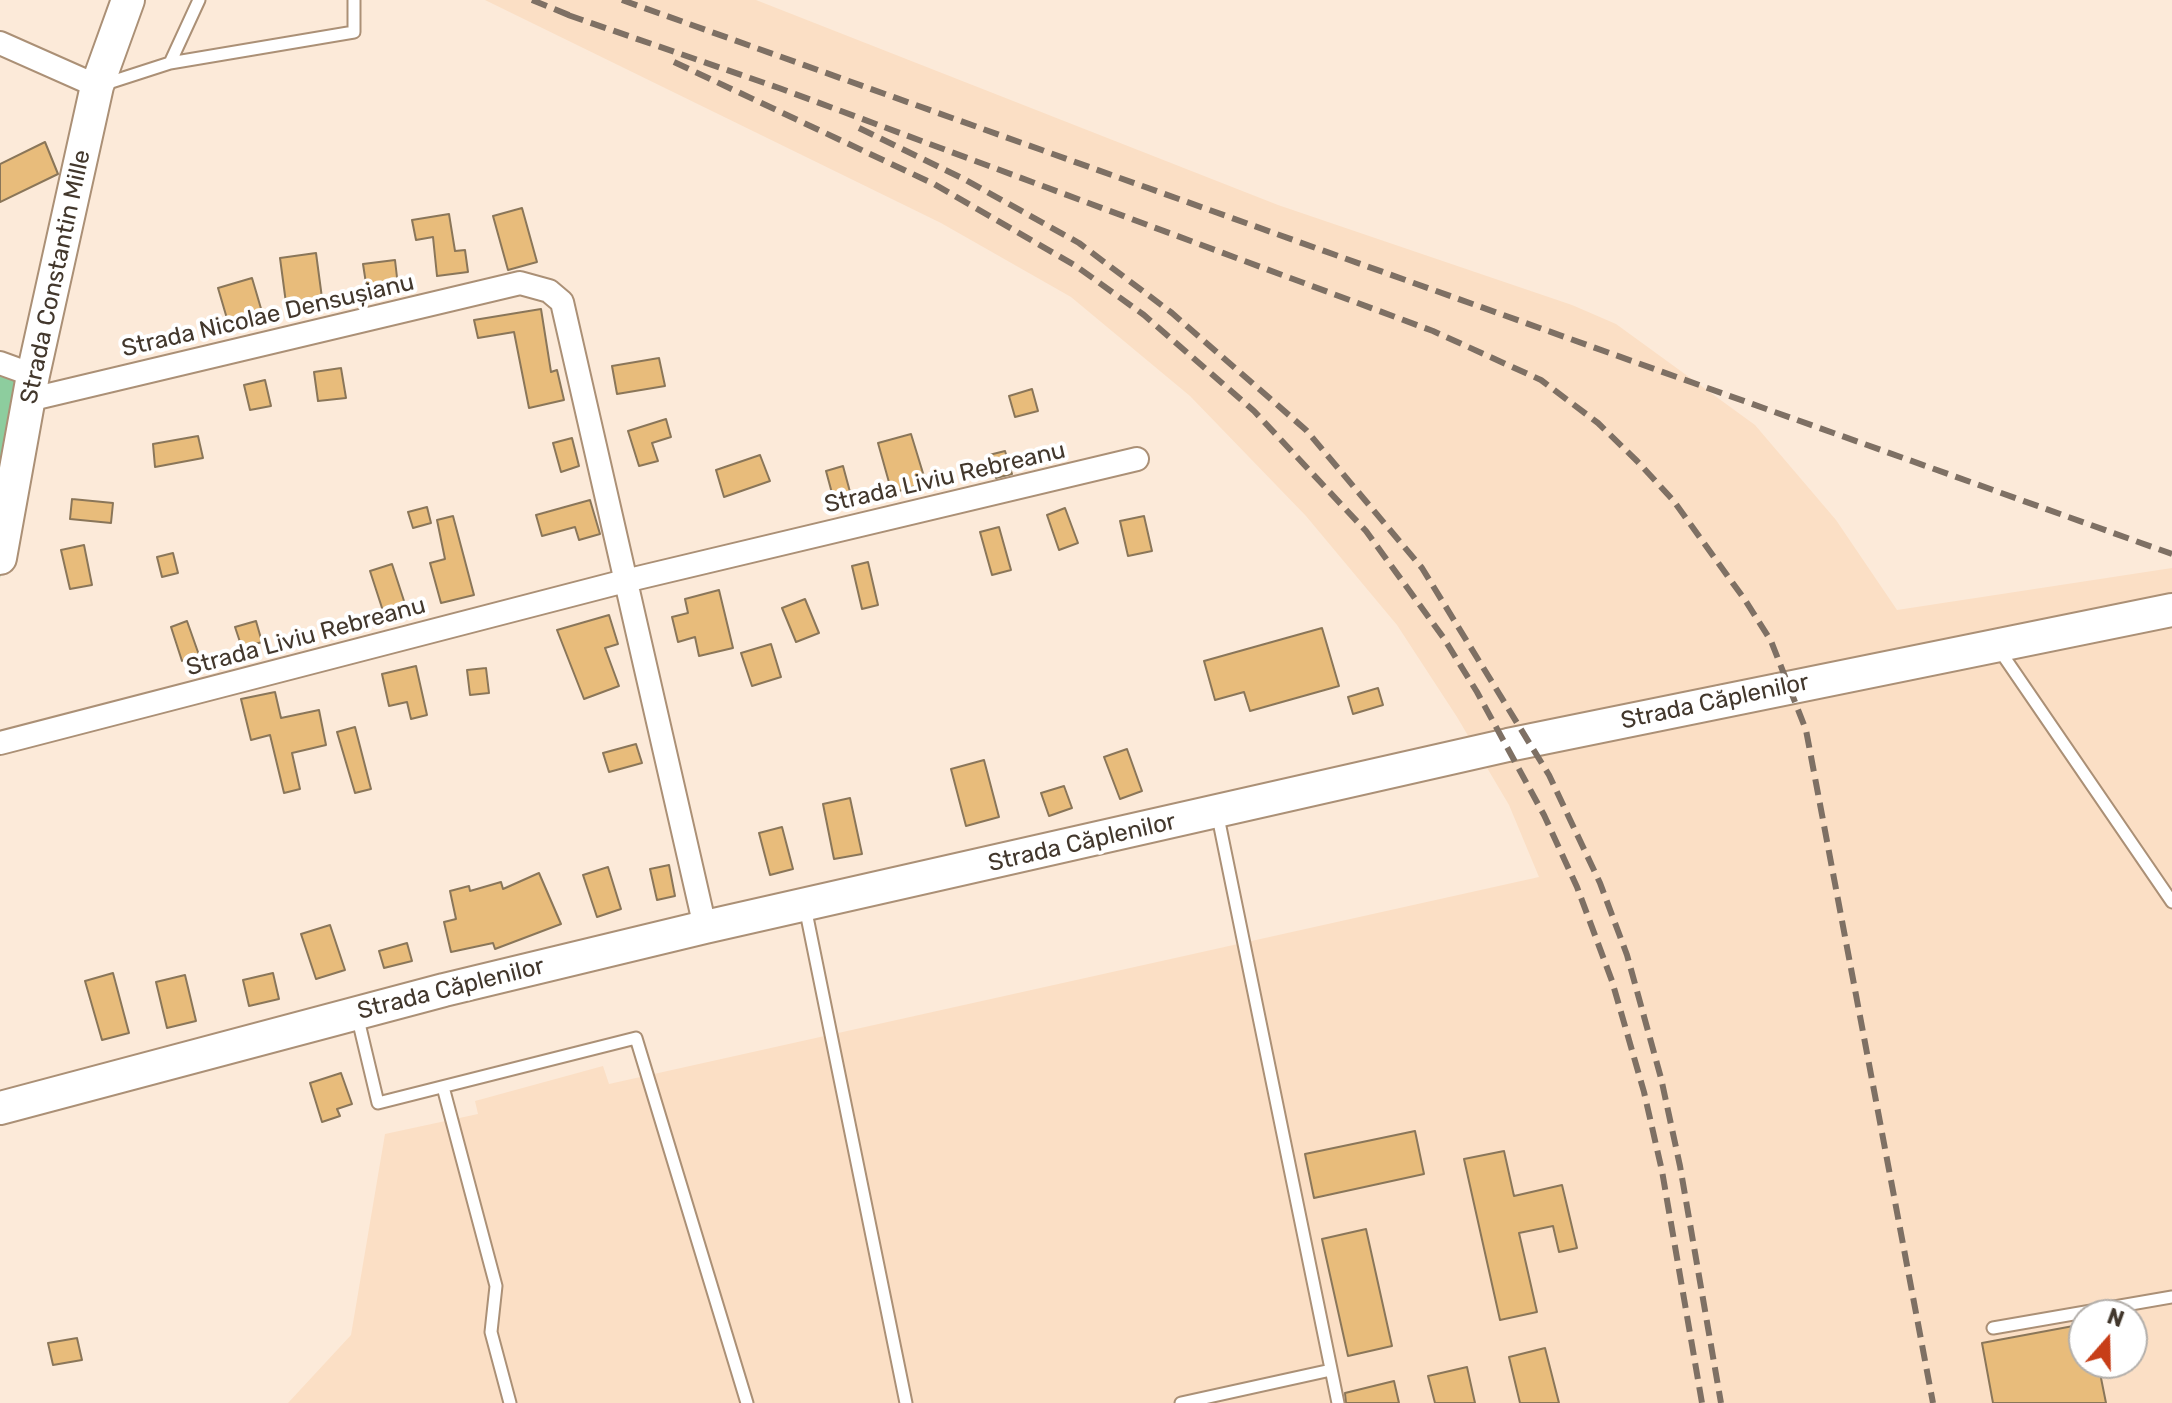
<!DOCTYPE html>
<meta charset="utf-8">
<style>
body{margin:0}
#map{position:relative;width:2172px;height:1403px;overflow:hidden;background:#fcead9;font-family:Rubik,sans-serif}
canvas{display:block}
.north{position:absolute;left:2068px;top:1299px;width:80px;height:80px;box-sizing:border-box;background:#fff;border:2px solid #b3afab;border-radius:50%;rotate:20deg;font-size:22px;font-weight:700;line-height:32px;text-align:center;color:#42372c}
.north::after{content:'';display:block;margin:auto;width:28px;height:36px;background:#c73e18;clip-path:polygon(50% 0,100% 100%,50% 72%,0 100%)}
</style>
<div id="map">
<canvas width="2172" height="1403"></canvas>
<div class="north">N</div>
</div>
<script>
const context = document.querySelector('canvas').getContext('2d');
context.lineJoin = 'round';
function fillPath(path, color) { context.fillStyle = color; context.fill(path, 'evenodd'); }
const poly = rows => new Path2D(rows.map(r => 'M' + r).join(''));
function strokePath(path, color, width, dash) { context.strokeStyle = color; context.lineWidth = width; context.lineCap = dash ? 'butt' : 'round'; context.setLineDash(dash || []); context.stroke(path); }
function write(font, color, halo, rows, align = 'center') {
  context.font = font + ' Rubik,sans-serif'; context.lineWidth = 8; context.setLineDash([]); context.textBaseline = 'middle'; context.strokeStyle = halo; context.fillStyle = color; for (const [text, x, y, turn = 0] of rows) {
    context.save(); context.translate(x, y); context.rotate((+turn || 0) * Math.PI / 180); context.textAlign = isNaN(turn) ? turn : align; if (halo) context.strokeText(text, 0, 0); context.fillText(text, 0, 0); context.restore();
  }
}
const built = poly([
 [485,0,756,0,1278,205,1572,305,1616,324,1755,425,1836,520,1897,610,2172,568,2172,1403,288,1403,351,1335,385,1134,478,1114,475,1101,603,1066,609,1084,1539,877,1509,805,1457,717,1397,625,1306,516,1190,396,1071,297,941,223],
 [2084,1315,2132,1315,2132,1363,2084,1363]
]);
const green = poly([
 [0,372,38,383,0,578]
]);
const building = poly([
 [45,142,58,174,0,202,0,164,45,142],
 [522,208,537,262,508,270,493,216,522,208],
 [449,214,455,251,465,250,468,272,437,276,433,237,416,240,412,220,449,214],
 [316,253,322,298,286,303,280,258,316,253],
 [395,260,398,286,367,290,363,264,395,260],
 [252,278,262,312,228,322,218,288,252,278],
 [541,309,551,372,557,370,564,400,529,408,514,332,478,338,474,320,541,309],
 [659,358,665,386,617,394,612,366,659,358],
 [341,368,346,398,318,401,314,372,341,368],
 [265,380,271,406,250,410,244,385,265,380],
 [1032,389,1038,411,1015,417,1009,396,1032,389],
 [666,419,671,437,652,443,658,461,639,466,628,431,666,419],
 [911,434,926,483,892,493,878,443,911,434],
 [198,436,203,458,155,467,153,444,198,436],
 [572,438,579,466,561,472,553,443,572,438],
 [1005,451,1012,474,996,478,989,455,1005,451],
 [760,455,770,481,724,497,716,470,760,455],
 [843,466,853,503,836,508,826,471,843,466],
 [72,499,113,503,111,523,70,519,72,499],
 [590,500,600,534,579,540,575,527,542,536,536,515,590,500],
 [427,507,431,523,413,528,408,512,427,507],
 [1065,508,1078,543,1059,550,1047,515,1065,508],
 [453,516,474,595,441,603,430,563,445,559,437,520,453,516],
 [1144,516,1152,551,1128,556,1120,521,1144,516],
 [999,527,1011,570,992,575,980,532,999,527],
 [84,545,92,585,70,589,61,550,84,545],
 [173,553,178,573,162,577,157,557,173,553],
 [868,562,878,605,862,609,852,566,868,562],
 [392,564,405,604,383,611,370,571,392,564],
 [719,590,733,648,699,656,695,637,678,642,672,617,688,613,685,599,719,590],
 [805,599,819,633,796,642,782,608,805,599],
 [609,615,618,644,605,648,619,686,584,699,557,630,609,615],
 [187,621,199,655,182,661,171,627,187,621],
 [256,621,262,642,242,648,235,627,256,621],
 [1322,628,1339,686,1250,711,1244,692,1215,700,1204,661,1322,628],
 [771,644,781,677,752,686,741,653,771,644],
 [416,666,427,715,411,719,407,702,389,706,382,674,416,666],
 [486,668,489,693,470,695,467,670,486,668],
 [1378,688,1383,705,1353,714,1348,697,1378,688],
 [275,692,281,718,319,710,326,745,292,753,300,789,284,793,270,735,251,740,241,699,275,692],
 [355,727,371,789,355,793,337,732,355,727],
 [636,744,642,763,609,772,603,753,636,744],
 [1127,749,1142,791,1120,799,1104,757,1127,749],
 [984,760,999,817,966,826,951,769,984,760],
 [1064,786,1072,808,1049,816,1041,793,1064,786],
 [850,798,862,854,834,859,823,804,850,798],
 [782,827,793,869,770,875,759,833,782,827],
 [669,865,675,896,657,900,650,869,669,865],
 [608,867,621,909,597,917,583,875,608,867],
 [539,873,561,924,495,949,493,943,451,952,444,922,456,919,450,891,469,886,470,891,501,882,503,889,539,873],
 [330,925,345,970,316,979,301,934,330,925],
 [407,943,412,961,384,968,379,951,407,943],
 [113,973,129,1033,102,1040,85,981,113,973],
 [273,973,279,999,249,1006,243,980,273,973],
 [185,975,196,1021,167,1028,156,982,185,975],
 [341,1073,352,1104,337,1109,340,1116,322,1122,310,1083,341,1073],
 [1415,1131,1424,1174,1314,1198,1305,1154,1415,1131],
 [1504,1151,1514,1196,1562,1185,1577,1248,1559,1252,1553,1226,1519,1233,1537,1312,1500,1320,1464,1159,1504,1151],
 [1366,1229,1392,1346,1348,1356,1322,1239,1366,1229],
 [2084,1324,2084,1363,2098,1363,2106,1403,1993,1403,1982,1343,2084,1324],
 [77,1338,82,1360,53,1365,48,1343,77,1338],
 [1545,1348,1559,1403,1520,1403,1509,1357,1545,1348],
 [1467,1367,1475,1403,1435,1403,1428,1376,1467,1367],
 [1394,1381,1399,1403,1346,1403,1345,1393,1394,1381]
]);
const lane = poly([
 [170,63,199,0],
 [105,84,170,63,354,32,354,0],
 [1998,648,2172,902],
 [1217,812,1338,1403],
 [805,907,906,1403],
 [357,1015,378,1103,636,1038,747,1403],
 [443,1087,496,1286,491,1332,510,1403],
 [1993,1328,2172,1297],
 [1181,1403,1331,1370]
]);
const street = poly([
 [0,43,97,86],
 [0,363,33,375],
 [28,400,520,283,549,291,562,302,705,927],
 [0,743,625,581,1137,459]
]);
const secondary = poly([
 [0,558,33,375,97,86,128,0],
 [0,1108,444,990,705,927,1508,745,2172,610]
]);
const rail = poly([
 [532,0,576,18],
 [622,0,2172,554],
 [568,15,779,88,1433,331,1541,380,1598,423,1637,461,1673,500,1745,600,1771,641,1806,730,1933,1403],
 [674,62,934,184,1076,266,1144,315,1254,411,1366,531,1443,637,1477,692,1544,815,1577,887,1612,981,1644,1092,1662,1171,1702,1403],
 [859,128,964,179,1079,243,1172,313,1306,430,1422,568,1549,775,1600,883,1627,955,1661,1078,1680,1166,1721,1403]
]);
const streetNames = [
 ["Strada Constantin Mille",56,277,-78],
 ["Strada Nicolae Densușianu",268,316,-13],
 ["Strada Liviu Rebreanu",945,478,-13],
 ["Strada Liviu Rebreanu",306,637,-15],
 ["Strada Căplenilor",1715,702,-12],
 ["Strada Căplenilor",1082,843,-13],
 ["Strada Căplenilor",451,989,-14]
];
fillPath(built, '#fbdfc5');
fillPath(green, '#8dcd9e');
fillPath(building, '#e8bc7b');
strokePath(building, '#8a7659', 2);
strokePath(lane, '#ab9076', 15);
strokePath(street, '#ab9076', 26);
strokePath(secondary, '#ab9076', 36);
strokePath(lane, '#fff', 11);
strokePath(street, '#fff', 22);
strokePath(secondary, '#fff', 32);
strokePath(rail, '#7e7064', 6, [16, 8]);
write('24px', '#42372c', '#fff', streetNames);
</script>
